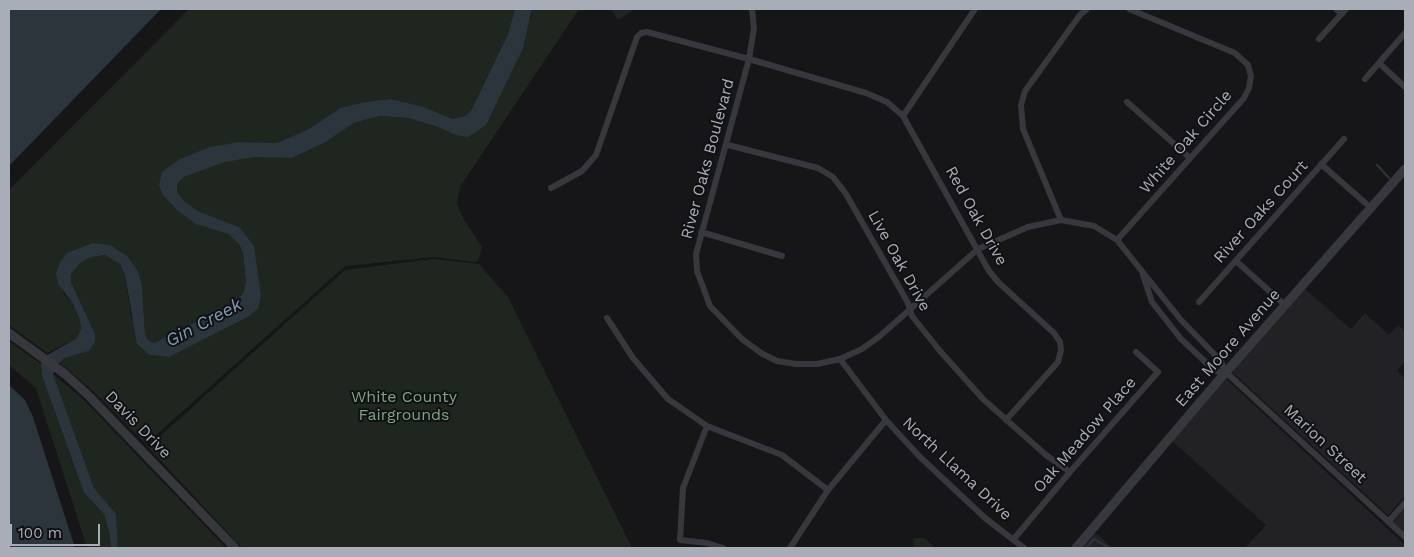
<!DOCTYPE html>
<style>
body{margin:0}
#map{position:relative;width:1414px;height:557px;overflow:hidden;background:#161618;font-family:"Work Sans",sans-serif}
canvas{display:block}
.frame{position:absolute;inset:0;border:10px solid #a8adb8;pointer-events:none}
.scale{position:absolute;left:10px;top:524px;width:90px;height:22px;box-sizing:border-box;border:2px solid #a8adb8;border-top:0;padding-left:6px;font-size:15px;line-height:18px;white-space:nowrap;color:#a8adb8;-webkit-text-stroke:4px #111113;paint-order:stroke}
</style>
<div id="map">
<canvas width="1414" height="557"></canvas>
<div class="frame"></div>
<div class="scale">100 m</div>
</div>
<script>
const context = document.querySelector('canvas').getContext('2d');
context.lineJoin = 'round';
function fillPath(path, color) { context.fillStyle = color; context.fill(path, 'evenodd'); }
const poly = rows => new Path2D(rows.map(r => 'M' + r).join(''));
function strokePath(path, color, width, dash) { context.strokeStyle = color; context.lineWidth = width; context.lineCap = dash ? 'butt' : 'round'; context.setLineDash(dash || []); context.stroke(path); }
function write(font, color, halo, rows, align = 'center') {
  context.font = font + ' "Work Sans",sans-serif'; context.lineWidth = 4; context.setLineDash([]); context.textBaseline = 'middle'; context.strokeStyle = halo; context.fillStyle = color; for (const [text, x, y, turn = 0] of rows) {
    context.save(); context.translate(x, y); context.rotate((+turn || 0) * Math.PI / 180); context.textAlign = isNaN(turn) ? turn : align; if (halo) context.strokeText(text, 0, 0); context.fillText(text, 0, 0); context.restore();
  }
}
const built = poly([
 [1305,289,1351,329,1365,313,1389,335,1398,325,1405,331,1405,361,1397,371,1405,379,1405,496,1388,515,1231,371],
 [1226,379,1405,545,1405,548,1245,548,1266,525,1172,441],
 [1405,508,1405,533,1393,522],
 [1093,531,1113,548,1079,548]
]);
const green = poly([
 [189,9,515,9,508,34,471,111,465,116,453,119,421,106,390,99,365,102,340,108,309,129,277,143,240,142,162,172,196,224,228,234,239,244,243,253,246,282,243,294,233,303,154,343,148,340,145,334,142,285,138,271,119,250,67,253,63,293,72,302,80,320,81,329,77,338,47,353,9,325,9,190],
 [532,9,579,9,460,187,457,204,463,218,482,247,478,261,473,262,434,257,345,266,146,444,93,391,59,362,64,358,89,351,95,334,71,282,71,274,80,263,91,257,105,255,120,264,125,275,131,316,150,355,169,357,248,317,258,309,239,227,198,211,184,201,177,192,177,184,184,177,225,162,255,156,292,158,324,143,354,123,380,116,408,118,435,126,456,135,531,18],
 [611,9,635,9,618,20],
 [433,259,479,264,508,297,632,548,242,548,148,447,345,270],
 [9,341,41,364,42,376,80,483,84,493,104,514,109,531,111,548,87,548,36,388,9,365],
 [53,374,83,399,226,548,118,548,116,514,94,488],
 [913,538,924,538,936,548,914,548]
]);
const water = poly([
 [9,9,161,9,9,166],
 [515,9,532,9,523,48,486,125,468,137,456,135,435,126,408,118,380,116,354,123,324,143,292,158,255,157,225,162,184,177,177,184,177,192,184,201,198,211,239,227,254,246,261,296,258,309,248,317,169,357,150,355,137,344,125,275,120,264,105,255,91,257,80,263,71,274,71,282,95,334,95,342,89,351,64,358,56,366,53,374,94,488,116,514,118,548,111,548,109,531,104,514,84,493,42,376,41,364,44,357,77,338,81,329,80,320,72,302,58,284,56,273,60,262,67,253,93,243,110,245,127,256,138,271,142,285,145,334,148,340,154,343,233,303,243,294,246,282,243,253,239,244,228,234,196,224,178,211,163,195,159,185,162,172,180,159,210,147,240,142,277,143,309,129,340,108,365,102,390,99,421,106,453,119,465,116,471,111,508,34],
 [9,385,25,400,33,417,75,548,9,548]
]);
const stream = poly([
 [1377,165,1390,179],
 [1086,548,1094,539,1109,548]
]);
const minor = poly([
 [752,9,754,28,749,59,696,254,697,271,710,306,742,339,761,353,777,361,796,364,817,364,840,359,862,349,880,336,978,249,1028,227,1061,220,1094,226,1117,240,1181,320,1221,361,1225,373],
 [1336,9,1342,14],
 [1319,39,1346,9],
 [1379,63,1405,87],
 [1365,79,1405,33],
 [1127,102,1190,158],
 [903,116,975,9],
 [728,145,818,168,833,177,846,194,908,303,912,316,940,351,983,399,1046,455,1070,472],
 [1321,164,1371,208],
 [551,188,582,171,596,155,637,37,641,33,647,32,749,59,866,93,887,102,903,116,989,271,998,282,1054,333,1060,342,1061,350,1058,362,1006,420],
 [1061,220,1023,129,1021,105,1025,91,1080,15,1087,9],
 [701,232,782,256],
 [1117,240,1244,98,1249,88,1251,76,1248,65,1235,53,1129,9],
 [1236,261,1285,305],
 [1143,275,1152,302,1181,339,1214,370,1230,376,1405,537],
 [1199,302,1344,139],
 [607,318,633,358,668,399,707,426,782,455,828,490],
 [840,359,886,420,919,456,985,518,1024,548],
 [707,426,683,488,680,540,707,543,723,548],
 [1388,522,1405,503],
 [1013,540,1070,472,1158,372,1136,352],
 [790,548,828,490,886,420]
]);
const tertiary = poly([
 [9,333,65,374,88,395,235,548],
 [1076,548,1219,380,1405,169]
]);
const streetNames = [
 ["White Oak Circle",1186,142,-49],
 ["River Oaks Boulevard",708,159,-75],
 ["River Oaks Court",1261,212,-48],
 ["Red Oak Drive",976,216,61],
 ["Live Oak Drive",899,261,61],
 ["East Moore Avenue",1228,348,-49],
 ["Davis Drive",138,425,46],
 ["Oak Meadow Place",1085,435,-49],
 ["Marion Street",1325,444,43],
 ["North Llama Drive",957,469,43]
];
const parkNames = [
 ["White County",404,397],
 ["Fairgrounds",404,415]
];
const waterNames = [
 ["Gin Creek",204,323,-28]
];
fillPath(built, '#222225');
fillPath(green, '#1e261f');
fillPath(water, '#2c353c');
strokePath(stream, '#2c353c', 2);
strokePath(minor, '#37383d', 6);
strokePath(tertiary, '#37383d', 9);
write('16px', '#a8adb8', '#111113', streetNames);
write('16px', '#7fa381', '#111113', parkNames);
write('italic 18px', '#7f9bb3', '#111113', waterNames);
</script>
